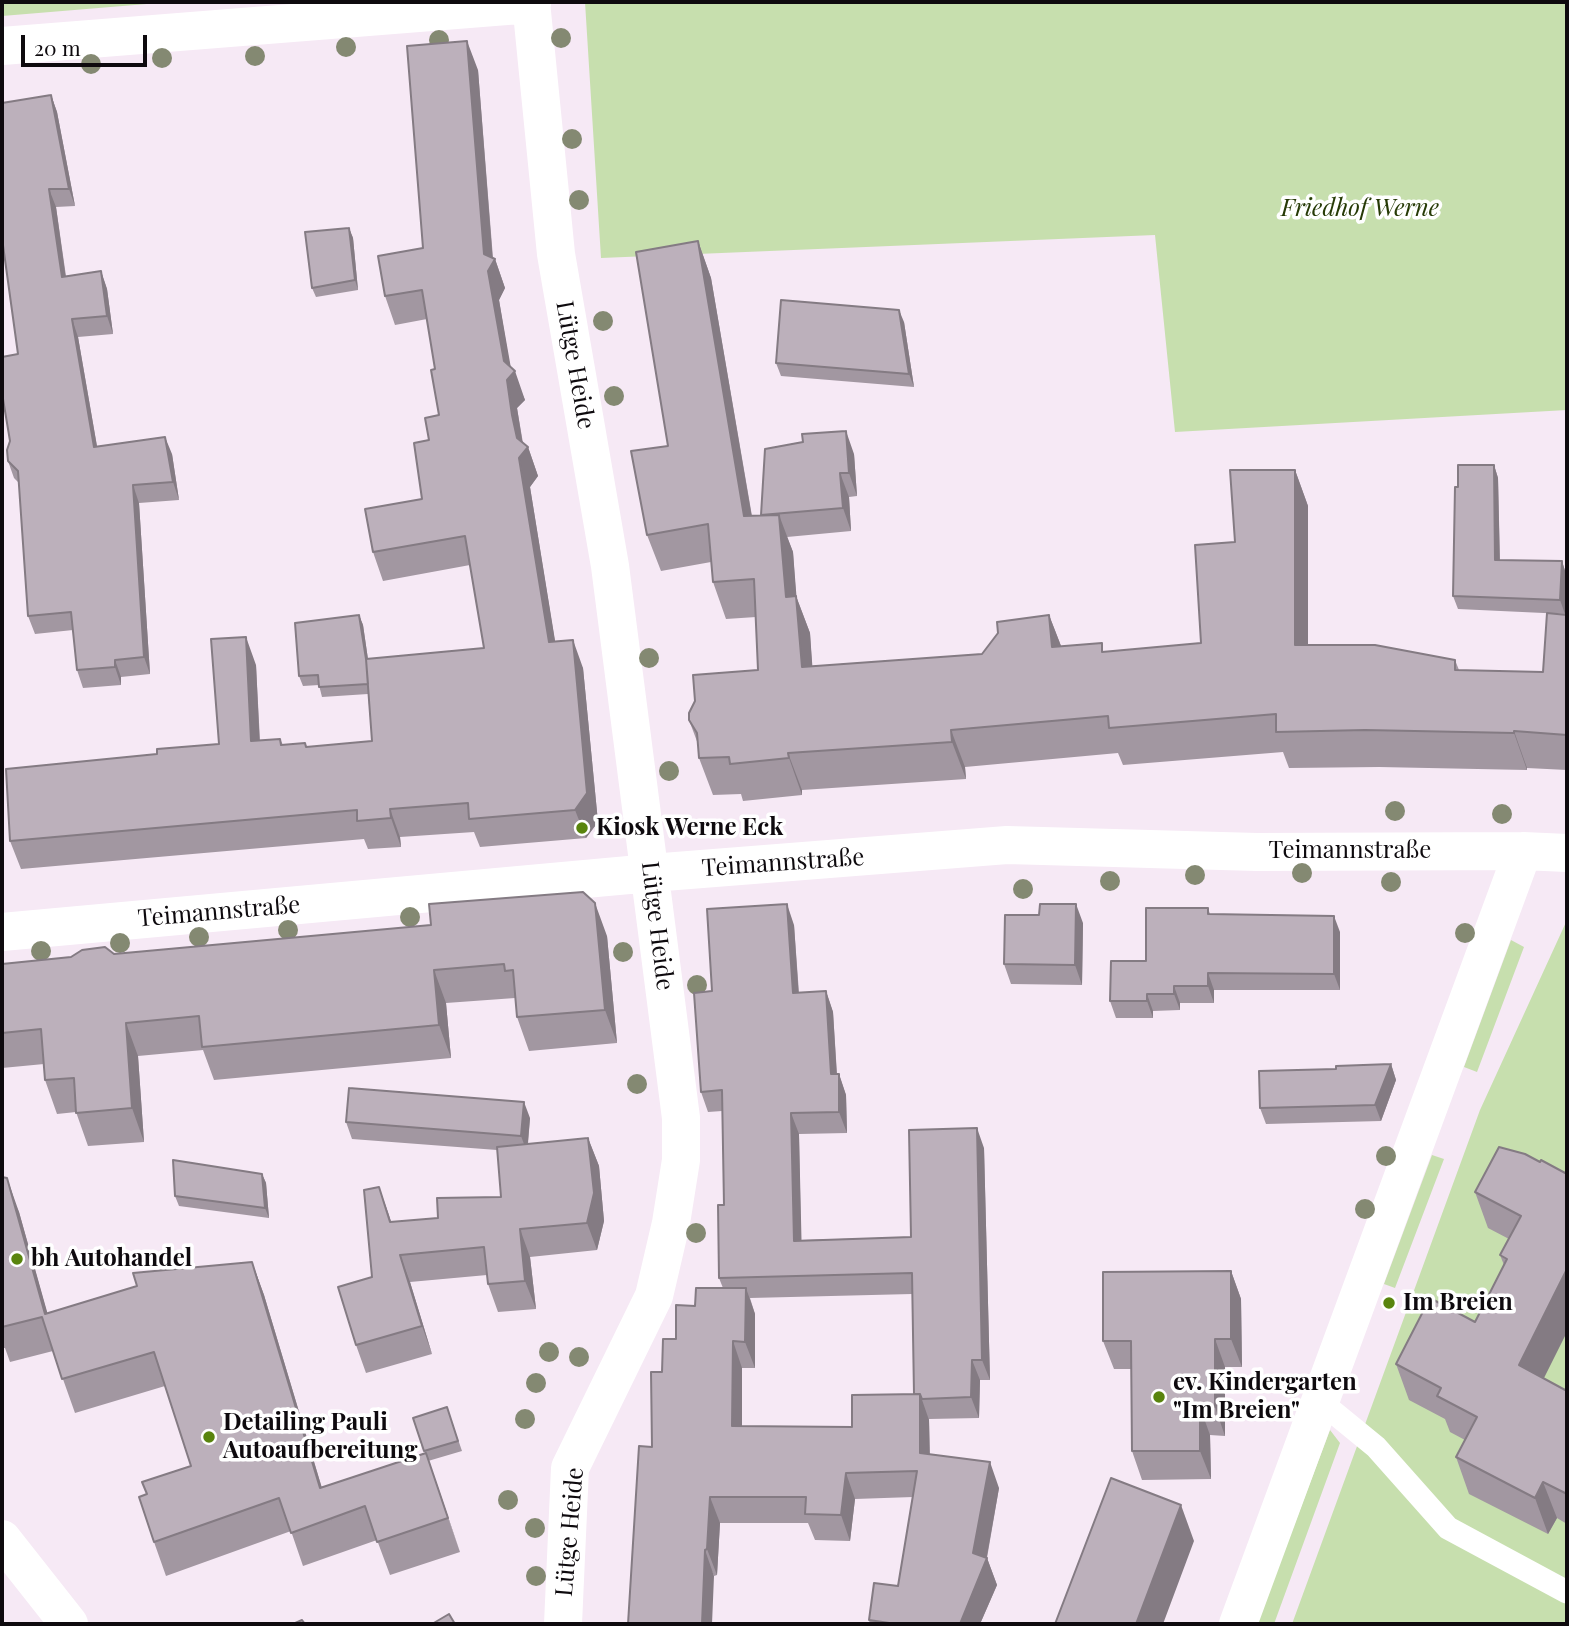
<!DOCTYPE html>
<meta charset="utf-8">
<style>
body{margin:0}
#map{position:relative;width:1569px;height:1626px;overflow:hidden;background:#f6e9f5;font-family:"Playfair Display",serif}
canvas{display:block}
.frame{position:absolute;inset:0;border:4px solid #0e0a0e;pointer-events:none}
.scale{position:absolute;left:21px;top:35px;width:126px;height:32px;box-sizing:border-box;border:4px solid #0e0a0e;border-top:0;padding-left:9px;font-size:21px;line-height:24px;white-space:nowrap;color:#0e0a0e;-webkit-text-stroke:5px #fff;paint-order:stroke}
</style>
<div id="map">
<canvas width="1569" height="1626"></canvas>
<div class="frame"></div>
<div class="scale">20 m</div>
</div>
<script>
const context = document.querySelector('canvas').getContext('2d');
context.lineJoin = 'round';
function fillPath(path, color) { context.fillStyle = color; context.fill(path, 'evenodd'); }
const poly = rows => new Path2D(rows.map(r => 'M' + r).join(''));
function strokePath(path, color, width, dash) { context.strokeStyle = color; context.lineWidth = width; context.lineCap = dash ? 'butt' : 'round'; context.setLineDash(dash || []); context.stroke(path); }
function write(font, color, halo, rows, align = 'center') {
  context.font = font + ' "Playfair Display",serif'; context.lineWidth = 7; context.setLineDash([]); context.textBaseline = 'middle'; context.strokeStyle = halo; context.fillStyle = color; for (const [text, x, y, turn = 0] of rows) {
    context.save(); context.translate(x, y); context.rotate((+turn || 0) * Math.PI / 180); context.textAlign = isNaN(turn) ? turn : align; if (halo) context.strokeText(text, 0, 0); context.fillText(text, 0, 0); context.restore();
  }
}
const green = poly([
 [2,2,171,2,2,16],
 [585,2,1567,2,1567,410,1175,432,1155,235,601,258],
 [1567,920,1567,1624,1292,1624,1480,1110],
 [1511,940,1524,947,1477,1072,1464,1067],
 [1432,1155,1444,1159,1395,1288,1384,1284],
 [1330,1430,1340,1443,1274,1624,1257,1624]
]);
const lane = poly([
 [1321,1402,1376,1447,1448,1528,1567,1592]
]);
const street = poly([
 [531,2,556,254,610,566,681,1118,681,1160,671,1223,654,1296,570,1468,563,1624],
 [2,46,532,4],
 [2,932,651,873,1007,845,1257,852,1523,851,1567,853],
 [2,1539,69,1624],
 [1238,1624,1523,851]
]);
const trees = [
 [561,38],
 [439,40],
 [346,47],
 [255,56],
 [162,58],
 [91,64],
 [572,139],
 [579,200],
 [603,321],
 [614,396],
 [649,658],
 [669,771],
 [1395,811],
 [1502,814],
 [1302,873],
 [1195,875],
 [1110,881],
 [1391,882],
 [1023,889],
 [410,917],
 [288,930],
 [1465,933],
 [199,937],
 [120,943],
 [41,951],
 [623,952],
 [697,985],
 [637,1084],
 [1386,1156],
 [1365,1209],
 [696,1233],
 [549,1352],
 [579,1357],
 [536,1383],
 [525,1419],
 [508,1500],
 [535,1528],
 [536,1576]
];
const wall = poly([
 [478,70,493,258,495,259,505,288,499,300,510,367,525,400,517,408,523,443,528,447,538,476,530,487,555,642,583,668,598,822,586,838,480,847,474,832,400,837,401,847,368,849,364,839,21,869,10,841,157,754,219,744,256,665,260,741,280,739,283,745,305,743,307,747,372,741,368,694,322,697,319,685,303,686,299,676,359,615,363,625,368,659,484,648,470,565,383,581,373,552,422,499,429,440,439,415,435,369,427,319,395,325,385,296,423,248],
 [51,95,57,112,75,206,56,207,66,276,101,271,107,289,113,334,78,337,97,446,172,454,179,500,139,503,150,674,121,677,121,685,83,688,77,670,73,630,35,634,28,616,19,483,14,478,8,461,18,354],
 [349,228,353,238,358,290,316,297,312,288],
 [698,241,711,278,752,516,761,516,854,454,857,496,849,497,851,531,787,537,793,552,796,596,810,633,812,666,982,654,1049,615,1061,646,1105,652,1201,643,1235,542,1295,470,1308,506,1308,645,1455,660,1459,670,1543,672,1567,615,1567,770,1527,768,1527,770,1379,767,1289,768,1283,752,1123,765,1118,753,965,767,966,779,802,790,802,795,743,801,741,794,713,795,699,758,698,744,689,720,758,670,756,617,726,619,713,582,711,562,661,571,647,535,668,446],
 [904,322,914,387,781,376,776,363],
 [1494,465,1498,478,1500,560,1562,561,1566,574,1565,614,1458,609,1453,596,1458,487],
 [1208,908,1210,914,1340,932,1340,990,1214,990,1214,1003,1180,1003,1180,1010,1153,1011,1153,1018,1116,1018,1110,1001,1146,961],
 [1083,923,1082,985,1011,984,1004,964],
 [794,925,799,993,826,991,833,1012,837,1074,839,1074,846,1095,847,1133,799,1134,801,1240,911,1237,984,1148,990,1380,980,1380,979,1418,929,1419,930,1454,999,1488,987,1558,997,1585,980,1624,870,1624,869,1620,898,1586,913,1497,855,1499,850,1541,815,1540,808,1523,720,1523,717,1575,714,1576,652,1447,662,1372,676,1339,695,1306,723,1288,719,1278,724,1205,722,1111,708,1112,701,1092,712,991],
 [912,1294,914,1394,852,1427,742,1426,742,1368,755,1368,755,1314,750,1298],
 [607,936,617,1043,529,1051,517,1017,515,998,446,1003,451,1058,214,1080,203,1050,138,1056,144,1142,88,1146,76,1112,57,1114,45,1080,44,1064,2,1068,2,964,114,954],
 [1391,1064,1396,1080,1381,1121,1266,1124,1260,1108,1336,1069],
 [530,1118,528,1144,588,1138,599,1166,604,1221,597,1250,530,1257,536,1309,498,1312,488,1284,487,1275,410,1282,432,1354,366,1373,356,1345,372,1277,392,1222,438,1218,501,1197,497,1150,352,1139,346,1122],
 [1525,1154,1544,1379,1567,1391,1567,1524,1557,1518,1548,1534,1469,1494,1456,1457,1465,1440,1450,1432,1445,1419,1409,1400,1396,1364,1475,1322,1504,1265,1500,1255,1509,1239,1488,1228,1475,1192],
 [262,1174,266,1183,269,1218,179,1206,175,1196],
 [2,1177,19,1212,47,1313,252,1262,264,1295,322,1488,425,1453,413,1418,447,1407,462,1451,428,1461,460,1552,390,1575,377,1540,303,1566,291,1531,166,1576,154,1542,147,1494,191,1466,165,1386,75,1413,53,1351,10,1362,5,1348,2,1348],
 [1231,1271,1241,1299,1242,1367,1225,1367,1225,1436,1210,1435,1211,1479,1142,1480,1132,1451,1131,1369,1114,1369,1103,1341]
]);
const shadedWall = poly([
 [467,41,478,70,493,263,495,259,505,288,499,300,512,374,515,371,525,400,517,408,524,452,528,447,538,476,530,487,560,671,549,642,504,361,484,254],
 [51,95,57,112,75,206,69,189],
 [49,189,56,207,68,294,62,277],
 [349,228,353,238,358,290,355,280],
 [698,241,711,278,758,553,744,516],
 [101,271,107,289,113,334,107,316],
 [899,310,904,322,914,387,909,374],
 [72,319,78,337,100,464,94,447],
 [846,431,854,454,857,496,849,473],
 [165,437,172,454,179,500,173,482],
 [1494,465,1498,478,1500,573,1495,560],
 [1295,470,1308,506,1308,682,1295,645],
 [840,473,849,497,851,531,843,508],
 [133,485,139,503,150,674,144,657],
 [779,515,793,552,797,603,796,596,810,633,815,703,802,667,786,597],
 [1562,561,1566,574,1565,614,1560,600],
 [359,615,363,625,373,694,370,684],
 [1049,615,1063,651,1052,647],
 [246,637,256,665,261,770,251,741],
 [573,640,583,668,598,822,586,838,575,810],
 [115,660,121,677,121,685,115,667],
 [951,730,965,767,966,779,952,742],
 [1514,731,1527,768,1527,770,1514,733],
 [788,753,802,790,802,795,789,758],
 [390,809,400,837,401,847,391,818],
 [595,903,607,936,617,1043,605,1010],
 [787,904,794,925,800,1014,793,993],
 [1076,904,1083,923,1082,985,1075,965],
 [1334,916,1340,932,1340,990,1334,974],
 [434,970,446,1003,451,1058,439,1025],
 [1208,973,1214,990,1214,1003,1208,986],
 [1174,986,1180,1003,1180,1010,1174,994],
 [826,991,833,1012,838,1095,831,1074],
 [1147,994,1153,1011,1153,1018,1147,1001],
 [126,1023,138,1056,144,1142,132,1108],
 [1391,1064,1396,1080,1381,1121,1375,1105],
 [839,1074,846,1095,847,1133,839,1112],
 [524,1102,530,1118,527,1152,521,1136],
 [791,1113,799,1134,802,1261,794,1241],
 [977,1128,984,1148,990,1380,982,1360],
 [588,1138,599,1166,604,1221,597,1250,587,1223],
 [262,1174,266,1183,269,1218,265,1208],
 [7,1178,19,1212,57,1347,45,1314],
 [379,1187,389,1215,400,1250,390,1222],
 [520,1229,530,1257,536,1309,525,1281],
 [400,1255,410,1282,432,1354,422,1326],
 [252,1262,264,1295,332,1522,320,1488],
 [1567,1269,1567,1332,1532,1402,1519,1365],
 [1231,1271,1241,1299,1242,1367,1231,1339],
 [746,1288,755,1314,755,1368,745,1342],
 [1215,1339,1225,1367,1225,1436,1215,1407],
 [733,1341,742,1368,742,1452,732,1426],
 [972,1360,980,1380,979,1418,971,1397],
 [920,1394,929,1420,930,1479,920,1453],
 [1200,1407,1210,1435,1211,1479,1200,1451],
 [426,1453,438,1487,460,1552,448,1518],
 [990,1462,999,1488,986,1561,987,1558,997,1585,980,1624,960,1624],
 [846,1473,855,1499,850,1541,841,1515],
 [1543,1482,1557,1518,1548,1534,1535,1498],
 [710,1497,720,1523,717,1575,707,1549],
 [1181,1505,1194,1541,1163,1624,1136,1624],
 [705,1550,714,1576,712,1624,702,1624]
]);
const building = poly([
 [467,41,484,254,495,259,488,271,504,361,515,371,507,380,512,415,517,438,528,447,519,458,549,642,573,640,587,793,575,810,469,819,468,803,390,809,391,818,357,821,357,810,10,841,6,769,157,754,157,749,219,744,211,639,246,637,251,741,280,739,281,745,305,743,306,747,372,741,366,659,484,648,465,536,373,552,365,509,422,499,414,443,429,440,425,418,439,415,431,370,435,369,422,290,385,296,378,256,423,248,407,46,467,41],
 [51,95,69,189,49,189,62,277,101,271,107,316,72,319,94,447,165,437,173,482,133,485,144,657,115,660,115,667,77,670,71,612,28,616,18,471,8,461,7,450,10,441,2,393,2,357,18,354,2,238,2,103,51,95],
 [349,228,355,280,312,288,305,232,349,228],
 [698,241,744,516,779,515,786,597,796,596,802,667,982,654,998,633,997,622,1049,615,1052,647,1102,643,1102,652,1201,643,1195,545,1235,542,1230,470,1295,470,1295,645,1375,645,1455,660,1455,670,1543,672,1547,613,1567,615,1567,735,1514,731,1514,733,1365,730,1276,732,1276,714,1109,728,1108,716,951,730,952,742,788,753,789,758,730,764,729,757,699,758,697,733,689,720,689,713,695,701,693,675,758,670,754,579,713,582,708,524,647,535,631,451,668,446,636,252,698,241],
 [781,300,899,310,909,374,776,363,781,300],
 [846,431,849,473,840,473,843,508,761,515,765,449,803,442,802,434,846,431],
 [1458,465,1494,465,1495,560,1562,561,1560,600,1453,596,1455,487,1458,487,1458,465],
 [359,615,366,659,368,684,319,687,318,675,299,676,295,623,359,615],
 [583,892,595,903,605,1010,517,1017,513,970,505,971,504,964,434,970,439,1025,202,1047,199,1016,126,1023,132,1108,76,1113,74,1078,45,1080,41,1029,2,1033,2,964,71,957,82,950,105,947,114,954,431,925,429,904,583,892],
 [787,904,793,993,826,991,831,1074,839,1074,839,1112,791,1113,794,1241,911,1237,909,1130,977,1128,982,1360,972,1360,971,1397,922,1399,920,1394,914,1394,912,1273,719,1278,718,1205,724,1205,722,1090,701,1092,694,993,712,991,707,909,787,904],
 [1040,904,1076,904,1075,965,1004,964,1005,915,1039,915,1040,904],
 [1146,908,1208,908,1208,914,1334,916,1334,974,1208,973,1208,986,1174,986,1174,994,1147,994,1147,1001,1110,1001,1111,961,1146,961,1146,908],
 [1391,1064,1375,1105,1260,1108,1259,1071,1336,1069,1336,1066,1391,1064],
 [349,1088,524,1102,521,1136,346,1122,349,1088],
 [588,1138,594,1193,587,1223,520,1229,525,1281,488,1284,484,1247,400,1255,422,1326,356,1345,338,1287,372,1277,364,1190,379,1187,390,1222,438,1218,437,1198,501,1197,497,1147,588,1138],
 [1499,1147,1525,1154,1540,1162,1541,1160,1567,1174,1567,1269,1519,1365,1567,1391,1567,1494,1543,1482,1535,1498,1456,1457,1477,1417,1437,1396,1441,1388,1396,1364,1430,1298,1475,1322,1507,1259,1500,1255,1521,1216,1475,1192,1499,1147],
 [173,1160,262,1174,265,1208,175,1196,173,1160],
 [2,1177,7,1178,45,1314,137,1286,133,1273,252,1262,320,1488,426,1453,448,1518,377,1542,365,1506,291,1533,279,1498,154,1542,139,1497,147,1494,142,1482,191,1466,154,1352,62,1379,42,1317,2,1327,2,1177],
 [1231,1271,1231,1339,1215,1339,1215,1407,1200,1407,1200,1451,1132,1451,1131,1341,1103,1341,1103,1272,1231,1271],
 [696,1288,746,1288,745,1342,733,1341,732,1426,852,1427,852,1395,920,1394,920,1453,990,1462,973,1553,987,1558,960,1624,896,1624,869,1620,874,1583,898,1586,917,1471,846,1473,841,1515,805,1514,806,1497,710,1497,707,1549,705,1550,702,1624,628,1624,639,1446,652,1447,651,1372,662,1372,663,1339,676,1339,676,1305,695,1306,696,1288],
 [447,1407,458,1441,424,1451,413,1418,447,1407],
 [1111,1478,1181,1505,1136,1624,1055,1624,1111,1478],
 [449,1614,455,1624,432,1624,449,1614],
 [302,1620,305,1624,293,1624,302,1620]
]);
const markers = [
 [582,828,7,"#59840e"],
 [17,1259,7,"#59840e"],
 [1389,1303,7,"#59840e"],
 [1159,1397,7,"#59840e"],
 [209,1437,7,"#59840e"]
];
const parkNames = [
 ["Friedhof Werne",1360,209]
];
const streetNames = [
 ["Lütge Heide",575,365,80],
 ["Teimannstraße",1350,851],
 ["Teimannstraße",783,863,-4],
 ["Teimannstraße",219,912,-5],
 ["Lütge Heide",657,926,83],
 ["Lütge Heide",570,1532,-85]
];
const poiNames = [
 ["Kiosk Werne Eck",596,828],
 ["bh Autohandel",31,1259],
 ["Im Breien",1403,1303],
 ["ev. Kindergarten",1173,1383],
 ["\"Im Breien\"",1173,1411],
 ["Detailing Pauli",223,1423],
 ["Autoaufbereitung",223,1451]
];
fillPath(green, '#c7dfae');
strokePath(lane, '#fff', 23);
strokePath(street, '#fff', 38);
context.fillStyle = '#848972';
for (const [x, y] of trees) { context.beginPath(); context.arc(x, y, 10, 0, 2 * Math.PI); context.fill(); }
fillPath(wall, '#a297a1');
fillPath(shadedWall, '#847b83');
fillPath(building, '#bcb0bb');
strokePath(building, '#847b83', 2);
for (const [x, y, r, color] of markers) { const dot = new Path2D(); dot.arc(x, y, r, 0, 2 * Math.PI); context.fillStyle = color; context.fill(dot); strokePath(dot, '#fff', 2.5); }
write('italic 24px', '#263a06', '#fff', parkNames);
write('24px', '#0e0a0e', '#fff', streetNames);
write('bold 24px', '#0e0a0e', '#fff', poiNames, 'left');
</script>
